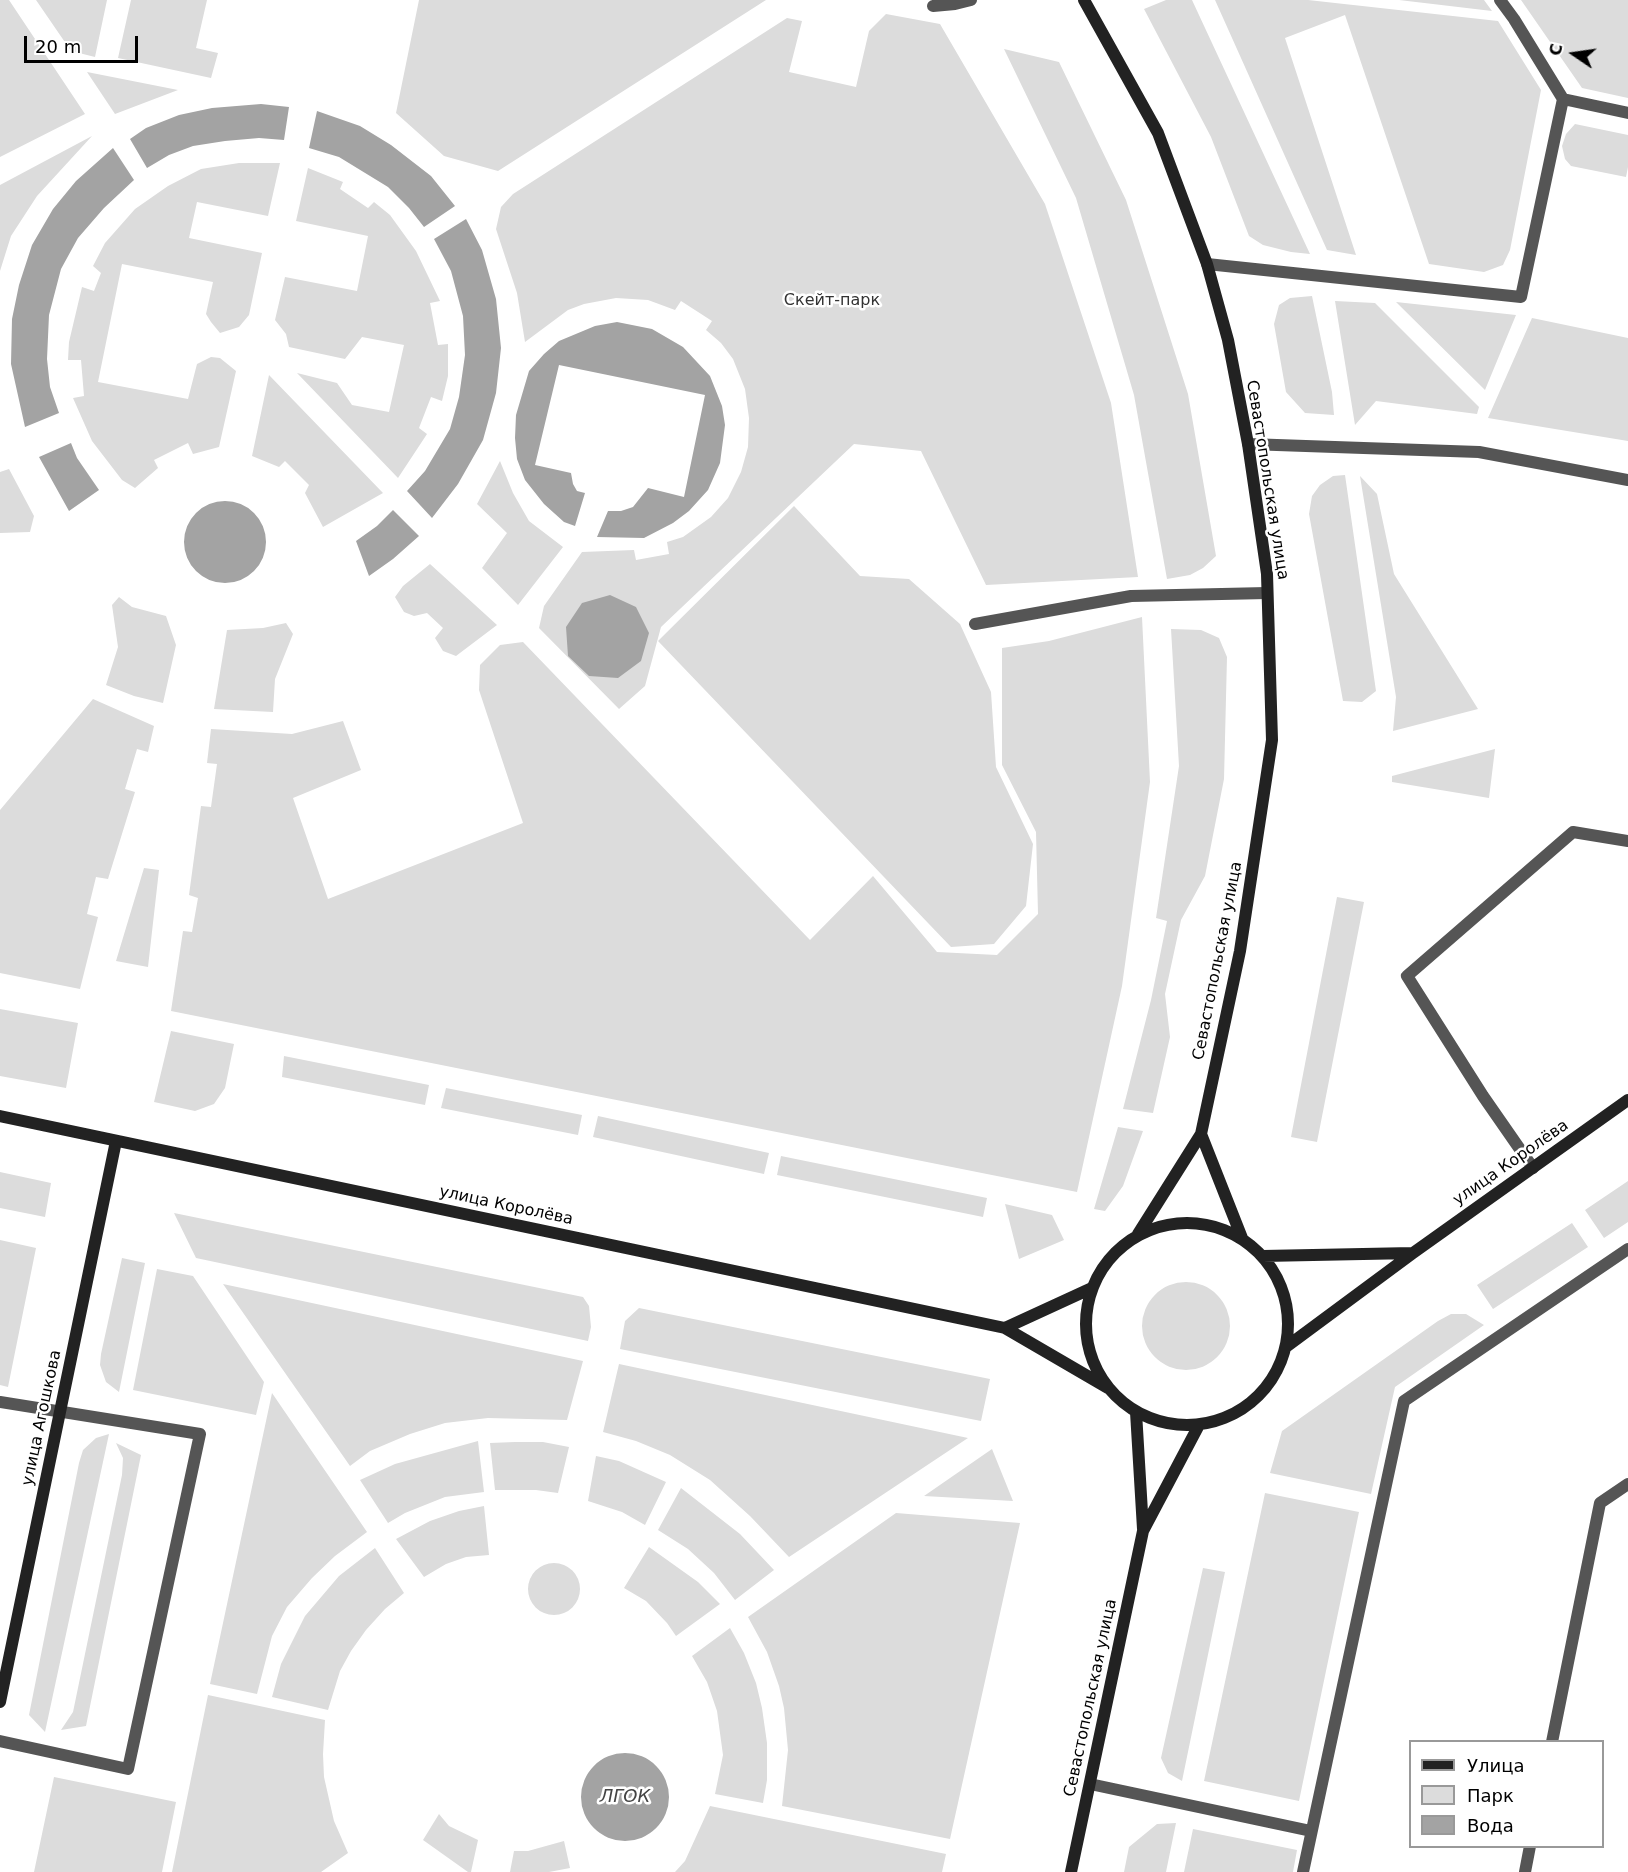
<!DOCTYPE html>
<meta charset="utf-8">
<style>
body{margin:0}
#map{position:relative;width:1628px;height:1872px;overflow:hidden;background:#fff;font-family:"DejaVu Sans",sans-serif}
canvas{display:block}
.legend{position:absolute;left:1409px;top:1740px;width:195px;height:108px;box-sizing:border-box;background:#fff;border:2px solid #999;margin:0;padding:8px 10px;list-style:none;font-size:18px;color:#000}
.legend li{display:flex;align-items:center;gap:12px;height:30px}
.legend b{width:30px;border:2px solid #999}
.north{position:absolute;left:1544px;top:24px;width:60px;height:60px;-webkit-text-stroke:4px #fff;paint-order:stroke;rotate:283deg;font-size:16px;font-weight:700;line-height:24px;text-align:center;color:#000}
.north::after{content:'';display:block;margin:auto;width:21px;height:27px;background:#000;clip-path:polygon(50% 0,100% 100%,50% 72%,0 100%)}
.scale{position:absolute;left:24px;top:36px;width:114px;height:27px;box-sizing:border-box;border:3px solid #000;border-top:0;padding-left:8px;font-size:18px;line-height:21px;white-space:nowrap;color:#000;-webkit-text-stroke:4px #fff;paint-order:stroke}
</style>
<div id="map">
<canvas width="1628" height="1872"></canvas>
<ul class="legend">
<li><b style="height:8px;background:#222"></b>Улица</li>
<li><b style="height:16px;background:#dcdcdc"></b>Парк</li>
<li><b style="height:16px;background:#a3a3a3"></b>Вода</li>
</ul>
<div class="north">С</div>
<div class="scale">20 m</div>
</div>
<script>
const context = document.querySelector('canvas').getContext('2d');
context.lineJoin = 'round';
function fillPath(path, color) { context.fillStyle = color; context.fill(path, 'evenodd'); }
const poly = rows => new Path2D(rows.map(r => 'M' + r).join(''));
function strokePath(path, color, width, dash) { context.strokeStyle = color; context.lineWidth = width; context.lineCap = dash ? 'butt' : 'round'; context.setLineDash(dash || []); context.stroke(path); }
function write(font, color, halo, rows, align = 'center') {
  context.font = font + ' "DejaVu Sans",sans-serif'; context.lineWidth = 5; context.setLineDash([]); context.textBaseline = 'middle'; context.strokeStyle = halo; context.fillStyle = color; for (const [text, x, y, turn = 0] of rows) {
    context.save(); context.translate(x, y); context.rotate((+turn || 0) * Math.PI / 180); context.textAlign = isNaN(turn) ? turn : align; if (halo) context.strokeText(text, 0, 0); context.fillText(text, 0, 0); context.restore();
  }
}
const green = poly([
 [0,0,9,0,85,114,0,157],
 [36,0,107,0,95,57,71,51],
 [131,0,207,0,196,48,218,53,211,78,118,58],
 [419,0,766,0,498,171,444,156,396,113],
 [1166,0,1192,0,1310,254,1291,252,1263,245,1249,236,1211,137,1144,9],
 [1215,0,1308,0,1498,21,1541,90,1510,250,1503,265,1484,272,1429,264,1345,15,1285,38,1356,255,1327,250],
 [1399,0,1484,0,1492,11],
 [1521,0,1628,0,1628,98,1582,88],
 [886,14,940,24,1045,204,1111,403,1138,577,986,585,921,451,854,444,661,627,645,686,619,709,539,628,544,606,582,552,634,550,636,560,669,554,667,542,683,537,711,517,728,498,741,472,748,447,749,418,745,389,733,359,721,343,706,330,712,321,681,301,675,310,648,300,616,298,584,304,568,310,525,342,517,293,496,229,501,207,513,194,787,18,802,21,789,72,856,87,869,31],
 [1004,49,1059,62,1126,200,1188,394,1216,556,1203,568,1190,575,1167,579,1134,395,1076,198],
 [87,72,178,90,115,114],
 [1575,124,1628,135,1628,167,1626,177,1571,166,1565,159,1562,146,1566,134],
 [92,136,37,196,11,236,0,271,0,185],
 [239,163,280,163,268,216,197,202,189,238,262,253,249,315,239,327,220,333,211,322,206,314,213,282,122,264,98,382,188,399,197,364,211,357,220,358,236,371,219,447,193,454,188,443,154,460,158,468,135,488,122,480,92,441,73,398,84,396,81,360,68,360,69,342,82,287,94,291,101,273,93,266,105,243,135,209,168,186,201,169],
 [308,168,343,182,340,189,368,208,374,202,390,215,416,251,440,301,430,303,438,345,448,344,448,376,442,401,431,397,419,428,427,434,398,478,297,373,337,383,352,405,389,412,404,345,362,337,345,359,289,347,286,334,275,320,285,277,357,291,368,236,296,221],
 [1312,296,1332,392,1334,415,1305,413,1286,392,1274,324,1279,305,1290,298],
 [1335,301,1375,303,1479,407,1477,414,1376,401,1355,425],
 [1396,302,1516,315,1485,390],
 [1532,318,1628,338,1628,441,1488,418],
 [269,375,383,493,323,527,305,493,309,485,285,461,279,467,252,456],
 [500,461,513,493,529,521,563,547,518,605,482,568,507,533,477,504],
 [9,469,34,516,30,532,0,533,0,472],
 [1345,475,1376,691,1362,702,1343,701,1309,514,1312,496,1320,485,1333,476],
 [1360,476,1377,494,1394,574,1478,709,1393,731,1396,697],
 [794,506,860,576,909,579,960,624,991,692,996,767,1033,844,1026,906,994,944,951,947,658,641],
 [430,564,497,625,456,656,443,651,435,638,443,628,427,613,414,616,404,612,395,597,403,586],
 [119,597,132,607,166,616,176,645,163,703,134,696,106,685,118,647,112,605],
 [1142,617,1150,782,1122,986,1077,1192,171,1011,183,931,192,932,198,898,189,895,201,806,211,807,217,764,207,763,211,729,292,734,343,721,361,770,293,798,328,899,523,823,479,690,480,665,500,645,523,642,810,940,873,876,937,952,997,955,1038,914,1036,832,1002,765,1002,648,1049,641],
 [286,623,293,634,275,679,273,712,214,709,227,630,263,628],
 [1171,629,1201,630,1219,638,1227,657,1224,779,1205,876,1181,920,1165,994,1170,1037,1153,1113,1123,1109,1151,1000,1167,921,1156,918,1179,766],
 [93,699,154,726,148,752,137,749,125,789,135,792,108,879,96,877,87,914,98,917,80,989,0,973,0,810],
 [1495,749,1489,798,1392,782,1392,776],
 [144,868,159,870,148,967,116,961],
 [1337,897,1364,902,1317,1142,1291,1137],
 [0,1009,78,1023,66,1088,0,1076],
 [171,1031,234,1044,225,1088,214,1104,195,1111,154,1102],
 [284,1056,429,1085,425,1105,282,1077],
 [446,1088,582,1115,578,1135,441,1108],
 [598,1116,769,1153,764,1174,593,1137],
 [1118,1127,1143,1131,1123,1186,1105,1211,1094,1209],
 [781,1156,987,1198,983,1217,777,1175],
 [0,1172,51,1183,45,1217,0,1208],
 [1628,1181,1628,1222,1604,1238,1585,1210],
 [1005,1204,1052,1215,1064,1240,1019,1259],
 [174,1213,583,1297,589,1306,591,1327,588,1341,196,1258],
 [1572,1223,1588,1247,1493,1309,1477,1285],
 [0,1240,36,1248,8,1387,0,1385],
 [122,1258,145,1263,119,1392,106,1382,100,1365,101,1354],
 [157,1269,193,1276,264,1382,256,1415,133,1390],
 '1142 1326a44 44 0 1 1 88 0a44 44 0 1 1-88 0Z',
 [223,1284,583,1361,567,1420,488,1418,445,1423,410,1434,370,1451,350,1466],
 [639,1308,990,1379,981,1421,620,1349,625,1321],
 [1451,1314,1466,1314,1484,1325,1395,1387,1371,1494,1270,1473,1282,1431,1438,1321],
 [619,1364,968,1438,789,1557,750,1516,710,1480,670,1455,636,1441,603,1432],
 [272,1393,367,1532,335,1556,312,1578,287,1607,272,1636,257,1694,210,1684],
 [109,1434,45,1732,29,1715,79,1463,83,1450,96,1438],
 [478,1441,484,1492,445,1497,405,1513,388,1523,360,1480,395,1464],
 [515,1442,543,1442,569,1447,558,1493,536,1490,495,1490,490,1443],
 [116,1443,141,1455,86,1726,61,1730,73,1712,122,1475,123,1458],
 [992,1449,1013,1501,924,1496],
 [596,1456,619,1461,666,1482,645,1525,622,1512,588,1501],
 [681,1488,740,1534,774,1570,735,1600,714,1573,688,1549,658,1530],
 [1265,1493,1359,1512,1299,1801,1204,1781],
 [484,1506,489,1555,466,1557,446,1564,424,1577,396,1539,430,1521,459,1511],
 [896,1513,1020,1523,950,1839,782,1806,788,1750,784,1708,779,1686,767,1652,748,1617],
 [649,1547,698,1582,720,1604,676,1636,667,1623,646,1601,624,1588],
 [375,1548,404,1593,385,1609,366,1630,351,1651,340,1671,328,1710,272,1697,281,1664,305,1616,339,1576],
 '528 1589a26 26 0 1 1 52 0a26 26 0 1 1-52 0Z',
 [1203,1568,1225,1572,1182,1781,1168,1773,1161,1758],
 [730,1628,744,1653,756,1683,762,1708,767,1743,767,1780,763,1803,715,1794,723,1755,717,1711,707,1682,692,1656],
 [208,1695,325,1720,323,1754,324,1777,334,1821,348,1853,321,1872,172,1872],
 [54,1777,176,1802,162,1872,34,1872],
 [710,1806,946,1854,942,1872,675,1872,685,1861],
 [439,1814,449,1826,478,1840,471,1872,468,1872,423,1840],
 [1176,1823,1166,1872,1124,1872,1129,1847,1157,1824],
 [1193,1829,1297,1850,1293,1872,1184,1872],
 [564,1841,570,1868,549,1872,510,1872,514,1851,528,1851]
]);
const water = poly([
 [261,104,289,107,284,140,259,138,225,141,193,146,169,155,147,168,130,139,146,128,179,115,212,108],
 [317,111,360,126,391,145,431,176,455,206,424,227,409,208,388,187,339,157,309,148],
 [113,148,134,180,104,208,78,238,61,269,49,315,47,359,50,387,59,413,25,427,11,364,12,319,19,285,32,245,53,209,76,181],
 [466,219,482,250,496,299,501,348,496,393,483,440,458,484,432,518,407,491,425,471,450,429,459,397,465,355,463,316,451,271,434,239],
 [617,322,652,329,683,347,710,376,722,406,725,425,720,463,708,490,689,511,673,523,644,538,597,537,608,511,621,511,633,507,648,488,684,497,705,395,559,365,535,465,571,473,573,484,577,491,585,493,575,526,564,522,544,504,525,480,517,459,515,438,516,415,529,371,544,354,559,341,595,326],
 [71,443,77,458,99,490,69,511,39,457],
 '184 542a41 41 0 1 1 82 0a41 41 0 1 1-82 0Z',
 [393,510,419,536,393,559,369,576,356,541,377,526],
 [610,595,636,607,649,633,641,661,618,678,589,676,568,656,566,627,582,603],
 '581 1797a44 44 0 1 1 88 0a44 44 0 1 1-88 0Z'
]);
const lane = poly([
 [933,6,955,4,971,0],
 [1563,99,1628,113],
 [1207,264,1521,297,1563,99,1514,19,1500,0],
 [1248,444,1479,452,1628,480],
 [975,624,1131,596,1267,593],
 [1533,1168,1483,1096,1407,976,1573,832,1628,841],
 [0,1402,200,1434,128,1769,0,1741],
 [1552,1742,1600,1503,1628,1484],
 [1090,1784,1311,1831],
 [1303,1872,1404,1401,1628,1249],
 [1525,1872,1530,1846]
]);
const secondary = poly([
 [1084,0,1158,133,1207,264,1228,340,1248,444,1267,574,1272,740,1240,951,1201,1134,1138,1234],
 [0,1116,1005,1328,1108,1388],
 [1201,1134,1242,1238],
 '1086 1324a101 101 0 1 1 202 0a101 101 0 1 1-202 0Z',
 [1263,1256,1413,1253],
 [1005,1328,1092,1288],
 [1286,1347,1413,1253,1628,1100],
 [1136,1412,1143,1529],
 [0,1702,116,1141],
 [1071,1872,1143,1531,1199,1425]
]);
const parkNames = [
 ["Скейт-парк",832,301]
];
const streetNames = [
 ["Севастопольская улица",1267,480,81],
 ["Севастопольская улица",1218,961,-79],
 ["улица Королёва",1511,1163,-35],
 ["улица Королёва",506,1206,12],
 ["улица Агошкова",42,1418,-78],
 ["Севастопольская улица",1091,1698,-78]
];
const waterNames = [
 ["ЛГОК",625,1797]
];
fillPath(green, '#dcdcdc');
fillPath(water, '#a3a3a3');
strokePath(lane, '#555', 12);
strokePath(secondary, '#222', 12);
write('16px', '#333', '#fff', parkNames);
write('16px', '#000', '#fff', streetNames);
write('italic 18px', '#444', '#fff', waterNames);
</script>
